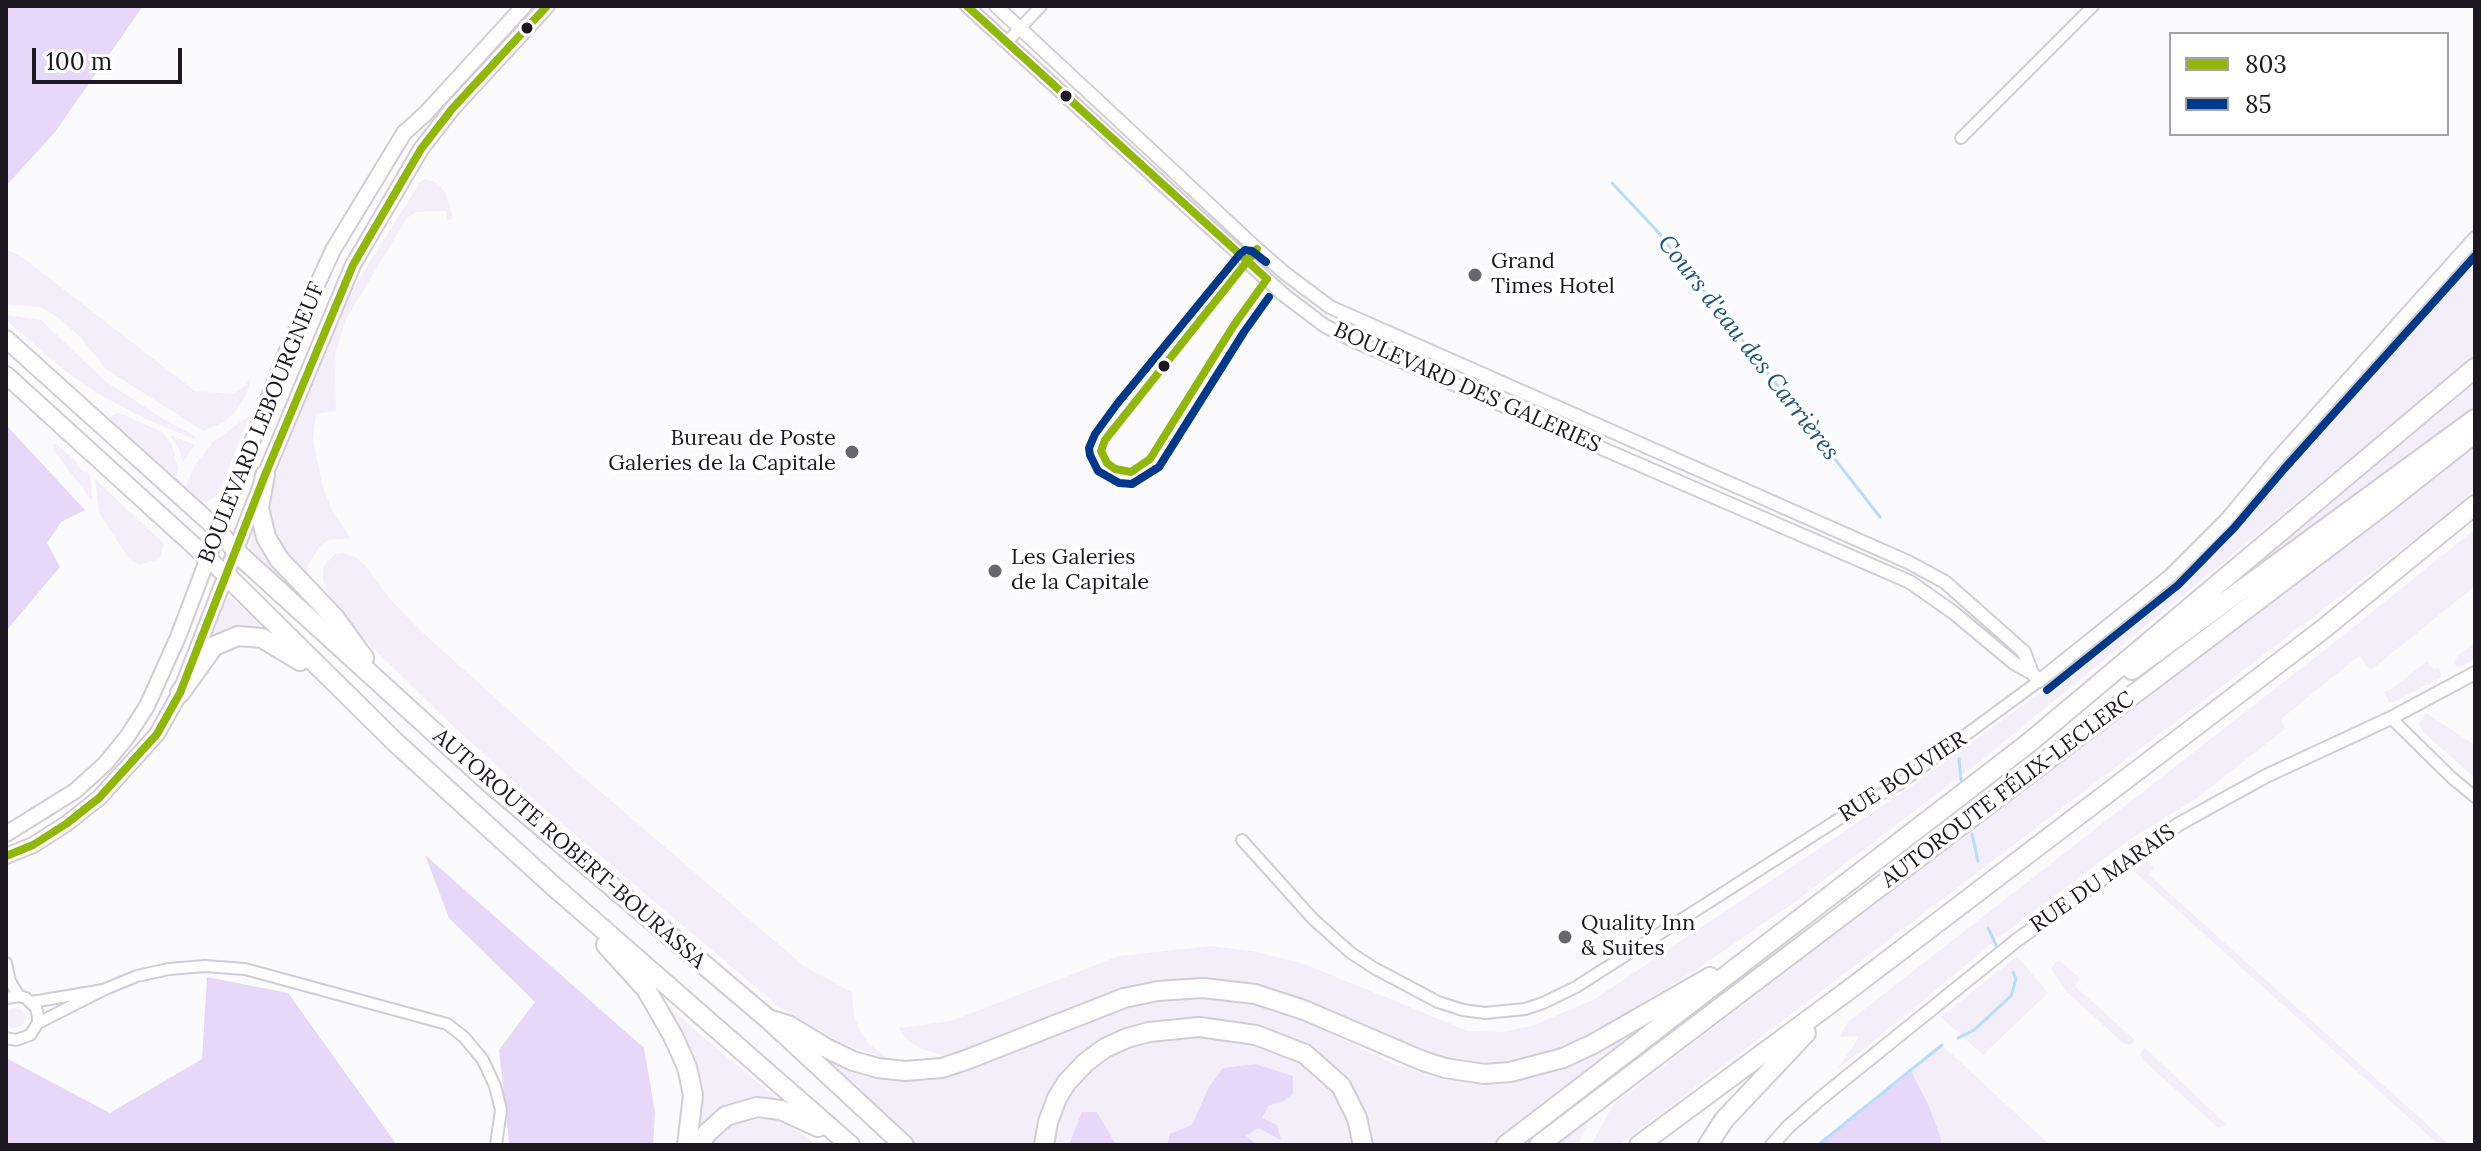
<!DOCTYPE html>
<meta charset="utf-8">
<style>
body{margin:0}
#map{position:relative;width:2481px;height:1151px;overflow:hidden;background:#fbfafd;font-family:Lora,serif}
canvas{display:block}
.frame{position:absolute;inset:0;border:8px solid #1c1721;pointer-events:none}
.legend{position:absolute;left:2169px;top:32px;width:280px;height:104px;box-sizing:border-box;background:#fff;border:2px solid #a4a2a6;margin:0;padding:10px 14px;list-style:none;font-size:24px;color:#1c1721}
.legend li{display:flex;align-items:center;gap:16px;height:40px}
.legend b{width:40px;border:2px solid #a4a2a6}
.scale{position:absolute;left:32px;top:48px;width:150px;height:36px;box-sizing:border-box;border:4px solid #1c1721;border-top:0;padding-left:10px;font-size:24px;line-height:28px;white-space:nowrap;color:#1c1721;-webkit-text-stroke:6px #fff;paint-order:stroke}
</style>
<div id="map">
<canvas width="2481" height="1151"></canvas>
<div class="frame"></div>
<ul class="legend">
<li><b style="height:10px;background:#91b70e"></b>803</li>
<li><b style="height:10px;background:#013888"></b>85</li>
</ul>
<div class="scale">100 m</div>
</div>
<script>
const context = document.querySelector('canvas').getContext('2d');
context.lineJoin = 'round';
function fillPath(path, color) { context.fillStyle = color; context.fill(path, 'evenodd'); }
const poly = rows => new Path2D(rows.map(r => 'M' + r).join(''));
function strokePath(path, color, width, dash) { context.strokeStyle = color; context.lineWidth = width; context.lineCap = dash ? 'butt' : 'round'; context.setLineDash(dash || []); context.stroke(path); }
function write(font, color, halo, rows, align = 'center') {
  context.font = font + ' Lora,serif'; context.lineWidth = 7; context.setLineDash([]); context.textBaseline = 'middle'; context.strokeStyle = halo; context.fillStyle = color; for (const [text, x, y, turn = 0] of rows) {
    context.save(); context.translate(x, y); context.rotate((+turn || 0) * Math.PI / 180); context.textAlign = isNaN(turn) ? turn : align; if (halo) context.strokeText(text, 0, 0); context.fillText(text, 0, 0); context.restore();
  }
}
const green = poly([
 [425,179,433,181,439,185,446,194,453,219,447,220,446,211,416,212,407,218,346,319,335,355,336,411,316,414,313,439,323,488,332,510,350,538,328,540,320,546,308,565,307,577,281,544,272,525,268,509,270,492,320,358,357,282,412,195,420,182],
 [6,249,22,257,195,391,232,394,244,387,251,378,246,395,236,411,224,422,203,431,106,369,80,337,59,318,41,307,6,304],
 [2475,262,2475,356,1983,759,1792,904,1697,969,1585,1039,1542,1056,1506,1063,1485,1065,1449,1060,1276,991,1236,982,1193,979,1148,984,1106,995,978,1048,959,1053,942,1055,919,1048,905,1038,899,1028,951,1021,1119,956,1211,946,1258,952,1302,963,1468,1031,1501,1032,1532,1026,1595,999,1913,785,2049,686,2163,594,2226,534],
 [6,315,41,320,105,381,168,422,195,436,194,439,143,418,95,392,63,369,6,320],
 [2475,382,2475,408,2442,435,2197,608],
 [116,413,122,414,162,432,172,445,178,468,176,477,186,486,195,465,212,443,250,415,218,494,207,502,200,502,192,498,147,458,108,418],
 [170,435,195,445,183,462,179,449],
 [2475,443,2475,488,2438,522,1619,1145,1591,1145,1613,1105],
 [56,444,77,462,76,465,84,472,87,471,90,475,92,501,53,449,53,445],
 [95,479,164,544,159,559,139,565,129,559,99,513],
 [255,519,335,629,249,550],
 [2475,529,2475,586,2371,670,2359,656,2281,719,2285,729,2197,798,2129,840,2002,935,1869,1045,1837,1069,1855,1044,1858,1036,1839,1037,1848,1022,2340,638],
 [343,553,355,557,365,565,390,599,420,630,574,769,805,967,852,992,854,1016,861,1033,869,1044,889,1060,841,1043,778,1006,539,804,439,713,340,615,334,606,323,581,323,567,335,554],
 [229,597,233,599,276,638,211,639,226,599],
 [2475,642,2475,659,2459,668,2456,667,2455,663,2457,656],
 [2427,661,2434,669,2439,668,2442,677,2393,702,2389,702,2384,692,2393,688],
 [2426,713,2475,745,2475,778,2422,731,2419,724],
 [2146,860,2155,868,2148,874,2450,1145,2439,1145,2136,873,2134,867],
 [2017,956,2048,993,1983,1055,1941,1017],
 [2061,961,2080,979,2075,986,2135,1040,2132,1044,2129,1045,2123,1043,2067,992,2051,968,2056,962],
 [1204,996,1258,1002,1302,1020,1396,1065,1442,1079,1491,1082,1535,1075,1595,1052,1676,1006,1491,1145,1368,1145,1344,1080,1257,1027,1103,1041,1037,1145,915,1145,836,1075,822,1059,853,1073,900,1079,1142,999],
 [667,1005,702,1036,785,1105,765,1099,745,1101,724,1109,709,1118,699,1129,702,1094,696,1065,665,1008],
 '5 1018a10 10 0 1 1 20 0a10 10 0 1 1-20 0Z',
 [1195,1034,1243,1039,1310,1066,1334,1088,1348,1112,1358,1145,1052,1145,1055,1122,1067,1096,1082,1072,1126,1045,1163,1037],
 [1942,1045,2050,1145,1941,1145,1941,1138,1928,1104,1910,1069],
 [2145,1048,2226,1124,2219,1128,2216,1126,2143,1060,2140,1054],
 [754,1117,782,1119,816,1145,712,1145,720,1132,735,1123],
 [1590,1117,1578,1145,1554,1145]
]);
const forest = poly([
 [6,6,143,6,55,132,6,186],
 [6,425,85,510,61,522,47,543,60,567,6,631],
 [425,855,644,1048,655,1112,653,1145,505,1145,509,1143,499,1050,535,1002,449,918],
 [207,977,288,993,397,1145,6,1145,6,1058,110,1113,202,1059],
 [1255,1064,1293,1076,1293,1093,1284,1101,1269,1105,1262,1118,1277,1125,1281,1140,1258,1128,1246,1136,1257,1145,1167,1145,1170,1134,1192,1125,1209,1087,1223,1068],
 [1910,1069,1928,1104,1941,1138,1941,1145,1818,1145],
 [1082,1112,1097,1112,1116,1145,1069,1145]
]);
const stream = poly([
 [1612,183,1659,233,1880,517],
 [1959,759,1961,780],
 [1972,834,1978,861],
 [1988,928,1996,945],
 [1958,1038,1974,1030,2011,996,2016,979,2013,972],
 [1818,1145,1942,1045]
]);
const minor = poly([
 [1007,42,1041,6],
 [1961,138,2093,6],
 [2391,718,2452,778,2475,797],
 [1242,840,1313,919,1351,953,1374,968,1438,1002,1463,1010,1485,1013,1525,1009,1543,1003,1576,987,1856,808,1899,784,2039,681],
 [6,963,10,981,19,996],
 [103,990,137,976,169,969,205,966,245,969,447,1024,464,1037,483,1060,495,1086,501,1110,496,1145],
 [6,998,19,996,26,998,36,1008,38,1016,38,1023,30,1035,16,1040,6,1038],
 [32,1002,103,990,38,1023]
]);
const tertiary = poly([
 [967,6,1284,295,1325,326,1359,343,1910,582,1954,613,2014,663,2032,673,2039,681,2170,576,2226,520,2275,461,2475,238],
 [996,6,1257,249,1286,274,1330,307,1908,562,1945,582,2024,652,2032,673],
 [1772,1145,1788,1127,1821,1098,2017,940,2179,824,2266,776,2391,718,2475,673]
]);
const secondary = poly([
 [6,834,75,791,105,764,127,737,147,706,178,637,285,355,333,250,404,133,426,113,524,6],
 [6,856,33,845,66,824,99,798,157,734,180,693,265,475,353,265,421,149,452,109,547,6]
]);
const trunk = poly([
 [6,339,218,530,235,551],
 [6,375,226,575]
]);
const motorway = poly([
 [265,475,259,508,266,537,279,559,335,618,364,658],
 [235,551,490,783,768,1019,904,1145],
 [226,575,395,742,550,883,850,1145],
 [2132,670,2475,419],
 [180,693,214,646,238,636,262,638,300,661],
 [606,945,646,989,673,1036,687,1067,693,1095,687,1145],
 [768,1019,788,1025,826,1048,853,1061,878,1068,905,1071,942,1068,966,1060,1124,998,1158,991,1203,988,1255,994,1304,1010,1423,1061,1445,1068,1484,1074,1510,1072,1563,1058,1593,1044,1710,977],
 [700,1145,707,1133,726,1116,757,1107,781,1110,818,1127],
 [1044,1145,1048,1122,1057,1098,1067,1082,1086,1062,1105,1048,1127,1038,1149,1032,1199,1027,1256,1035,1305,1054,1341,1086,1357,1118,1363,1145],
 [1506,1145,2030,742,2475,368],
 [1539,1145,2381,507,2475,433],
 [1639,1145,1850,989,2322,630,2475,505],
 [1708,1145,1724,1120,1806,1033]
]);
const bus1 = poly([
 [967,6,1267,279],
 [1257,249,1105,440,1101,451,1107,463,1115,469,1131,472,1150,459,1234,325,1267,279],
 [6,856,33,845,66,824,99,798,157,734,180,693,265,475,353,265,421,149,452,109,547,6]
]);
const bus2 = poly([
 [1266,262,1252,251,1245,250,1240,254,1117,404,1095,434,1089,448,1090,455,1098,471,1119,483,1132,484,1159,467,1244,332,1269,297],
 [2047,690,2178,585,2234,528,2284,469,2475,256]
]);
const markers = [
 [527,28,7,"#1c1721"],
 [1066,96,7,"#1c1721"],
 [1475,275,8,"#6a666e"],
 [1164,366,7,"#1c1721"],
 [852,452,8,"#6a666e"],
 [995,571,8,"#6a666e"],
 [1565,937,8,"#6a666e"]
];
const poiNames = [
 ["Grand",1491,262],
 ["Times Hotel",1491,287],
 ["Bureau de Poste",836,439,"right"],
 ["Galeries de la Capitale",836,464,"right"],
 ["Les Galeries",1011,558],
 ["de la Capitale",1011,583],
 ["Quality Inn",1581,924],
 ["& Suites",1581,949]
];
const streetNames = [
 ["BOULEVARD DES GALERIES",1467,388,24],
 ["BOULEVARD LEBOURGNEUF",262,423,-68],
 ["RUE BOUVIER",1903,777,-33],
 ["AUTOROUTE FÉLIX-LECLERC",2008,790,-37],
 ["AUTOROUTE ROBERT-BOURASSA",569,849,41],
 ["RUE DU MARAIS",2103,879,-35]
];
const waterNames = [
 ["Cours d'eau des Carrières",1748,348,52]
];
fillPath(green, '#f4eefb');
fillPath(forest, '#e7d8f9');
strokePath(stream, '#b8ddfc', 3);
strokePath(minor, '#d0cdd4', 14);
strokePath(tertiary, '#d0cdd4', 16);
strokePath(secondary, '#d0cdd4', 18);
strokePath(trunk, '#d0cdd4', 20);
strokePath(motorway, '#d0cdd4', 22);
strokePath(minor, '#fefeff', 10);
strokePath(tertiary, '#fefeff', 12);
strokePath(secondary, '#fefeff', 14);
strokePath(trunk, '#fefeff', 16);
strokePath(motorway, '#fefeff', 18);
strokePath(bus1, '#91b70e', 8);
strokePath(bus2, '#013888', 8);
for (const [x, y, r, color] of markers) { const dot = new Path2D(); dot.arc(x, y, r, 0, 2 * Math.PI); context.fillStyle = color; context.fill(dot); strokePath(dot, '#fff', 3); }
write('22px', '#1c1721', '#fff', poiNames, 'left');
write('22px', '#1c1721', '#fff', streetNames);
write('italic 24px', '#1a547c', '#fff', waterNames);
</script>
